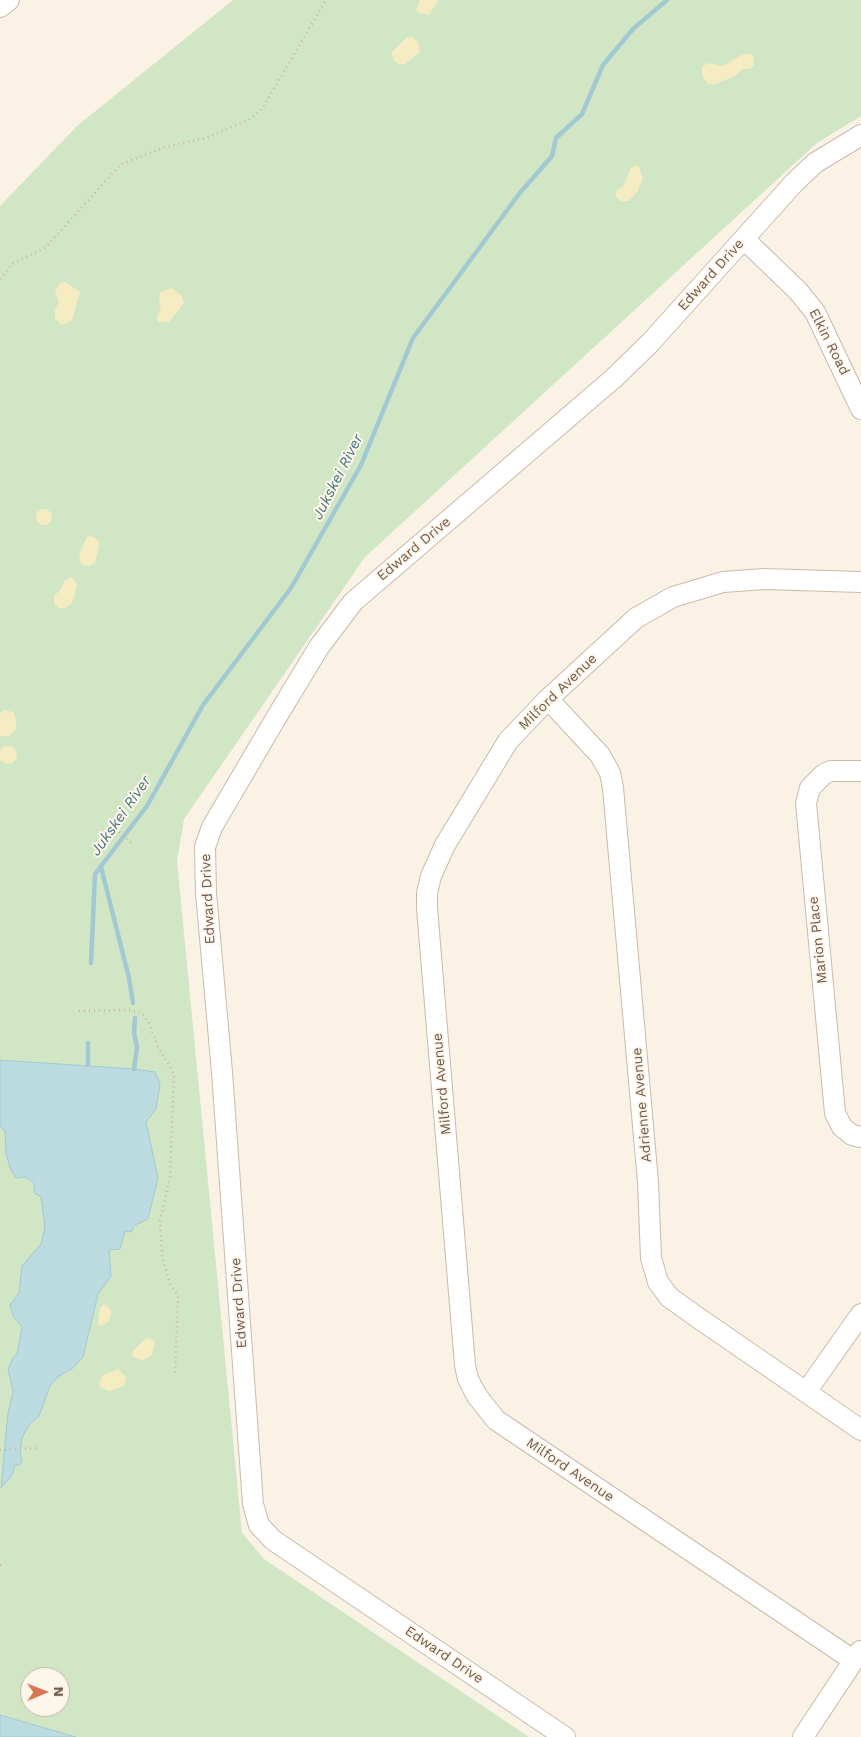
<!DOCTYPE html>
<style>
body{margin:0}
#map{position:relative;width:861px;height:1737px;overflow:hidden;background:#faf2e4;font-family:"Work Sans",sans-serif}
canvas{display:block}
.north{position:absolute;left:20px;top:1667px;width:50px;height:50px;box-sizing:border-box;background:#fdf6ea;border:1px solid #c5b8ab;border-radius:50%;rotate:89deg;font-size:14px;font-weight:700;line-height:20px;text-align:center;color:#705a4c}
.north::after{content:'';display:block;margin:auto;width:18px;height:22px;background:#d87555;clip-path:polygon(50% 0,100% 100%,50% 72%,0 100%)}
</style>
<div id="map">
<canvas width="861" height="1737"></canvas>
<div class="north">N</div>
</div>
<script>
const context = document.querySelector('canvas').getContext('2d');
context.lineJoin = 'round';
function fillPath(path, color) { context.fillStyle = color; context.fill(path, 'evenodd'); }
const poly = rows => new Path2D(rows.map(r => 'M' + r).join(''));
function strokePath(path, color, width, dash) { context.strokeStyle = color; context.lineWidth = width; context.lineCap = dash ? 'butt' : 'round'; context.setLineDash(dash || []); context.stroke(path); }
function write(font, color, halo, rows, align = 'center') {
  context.font = font + ' "Work Sans",sans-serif'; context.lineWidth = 4; context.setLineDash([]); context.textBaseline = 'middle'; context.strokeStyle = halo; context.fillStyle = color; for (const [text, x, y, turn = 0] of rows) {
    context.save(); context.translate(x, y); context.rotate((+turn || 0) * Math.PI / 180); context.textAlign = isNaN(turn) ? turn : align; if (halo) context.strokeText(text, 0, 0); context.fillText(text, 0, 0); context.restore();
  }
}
const green = poly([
 [233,0,861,0,861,116,817,143,365,557,184,819,177,861,242,1533,264,1559,529,1737,0,1737,0,206,77,126],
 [30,1677,60,1677,60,1707,30,1707]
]);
const sand = poly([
 [420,0,438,0,438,1,429,15,425,14,418,13,416,10],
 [407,37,413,37,418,43,420,52,405,64,399,64,394,61,391,53],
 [743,54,751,54,754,58,754,65,750,69,743,69,735,76,713,85,707,83,702,75,702,67,708,63,723,66],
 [638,165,643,179,637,192,629,201,621,201,615,196,617,190,623,187,631,167],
 [65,282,80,292,72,320,62,325,55,318,55,310,59,302,55,291,60,283],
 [171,288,182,296,184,303,169,322,158,322,157,316,161,309,159,303,160,293],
 '36 517a8 8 0 1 1 16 0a8 8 0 1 1-16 0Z',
 [91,536,99,541,99,546,95,563,89,566,81,564,79,554,87,537],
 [72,577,77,585,74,597,71,604,65,608,59,608,55,605,54,596,61,589,65,580],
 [3,710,13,712,16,719,16,729,9,736,0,736,0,714],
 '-1 755a9 9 0 1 1 18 0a9 9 0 1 1-18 0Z',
 [104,1304,110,1309,111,1313,109,1321,101,1326,98,1324,100,1308],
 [146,1338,153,1340,155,1344,151,1356,142,1360,133,1357,132,1352],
 [118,1369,126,1377,124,1386,109,1391,100,1387,99,1383,103,1375]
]);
const water = poly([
 [0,1060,134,1069,155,1072,160,1084,156,1109,146,1122,158,1178,148,1219,135,1225,131,1232,125,1231,120,1249,109,1250,111,1276,98,1294,83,1357,73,1368,59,1376,50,1386,39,1416,29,1425,22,1438,20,1454,22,1459,20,1465,15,1465,12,1475,1,1488,8,1413,13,1392,8,1369,13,1358,17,1354,22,1327,13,1316,10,1305,19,1293,22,1266,41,1244,45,1227,41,1197,34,1193,34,1183,26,1177,16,1178,10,1168,6,1153,5,1131,0,1126,0,1060],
 [0,1715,76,1737,0,1737,0,1715]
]);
const stream = poly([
 [101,867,129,978,133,1003],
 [91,963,95,874,147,806,203,705,291,588,361,465,413,338,519,194,552,156,556,138,582,114,603,65,633,29,667,0],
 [88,1043,88,1065],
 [134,1069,137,1047,134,1033,135,1018]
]);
const path = poly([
 [0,279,12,264,46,247,121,164,165,147,206,138,250,119,262,109,326,0],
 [112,825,131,843],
 [79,1011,130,1010,142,1013,149,1023,158,1047,174,1074,170,1177,160,1221,162,1257,170,1284,178,1296,175,1373],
 [0,1450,39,1448],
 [0,1565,3,1566]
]);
const minor = poly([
 [0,7,9,0],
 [744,239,798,291,815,312,861,409],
 [548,699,600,755,610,773,613,788,648,1182,651,1258,658,1282,669,1297,697,1317,861,1430],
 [861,771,831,771,824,774,810,788,806,803,835,1113,842,1127,852,1135,861,1137],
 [806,1392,861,1314],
 [853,1660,496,1420,477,1396,468,1379,465,1365,427,908,427,893,431,876,445,845,508,741,548,699,636,618,673,597,723,582,764,579,861,582],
 [565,1737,273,1540,259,1525,253,1504,222,1072,206,893,205,847,212,827,276,718,319,647,353,602,614,378,650,343,794,183,815,163,861,135],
 [803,1737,860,1651]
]);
const streetNames = [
 ["Edward Drive",711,275,-48],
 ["Elkin Road",829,342,63],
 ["Edward Drive",414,549,-40],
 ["Milford Avenue",558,692,-44],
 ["Edward Drive",208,899,-93],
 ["Marion Place",818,940,-96],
 ["Milford Avenue",442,1084,-95],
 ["Adrienne Avenue",642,1105,-95],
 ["Edward Drive",239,1303,-94],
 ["Milford Avenue",570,1470,34],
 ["Edward Drive",444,1655,34]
];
const waterNames = [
 ["Jukskei River",338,477,-63],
 ["Jukskei River",121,816,-55]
];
fillPath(green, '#d1e6c4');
fillPath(sand, '#f6ecc2');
fillPath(water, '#bbdbe1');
strokePath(water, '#a2c9d2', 1);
strokePath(stream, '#a2c9d2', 4.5);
strokePath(minor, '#cabaac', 22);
strokePath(path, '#d1b5a2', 2.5, [1, 4]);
strokePath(minor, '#fff', 20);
write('14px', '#705a4c', '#fdf6ea', streetNames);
write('italic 15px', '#487681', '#fdf6ea', waterNames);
</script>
